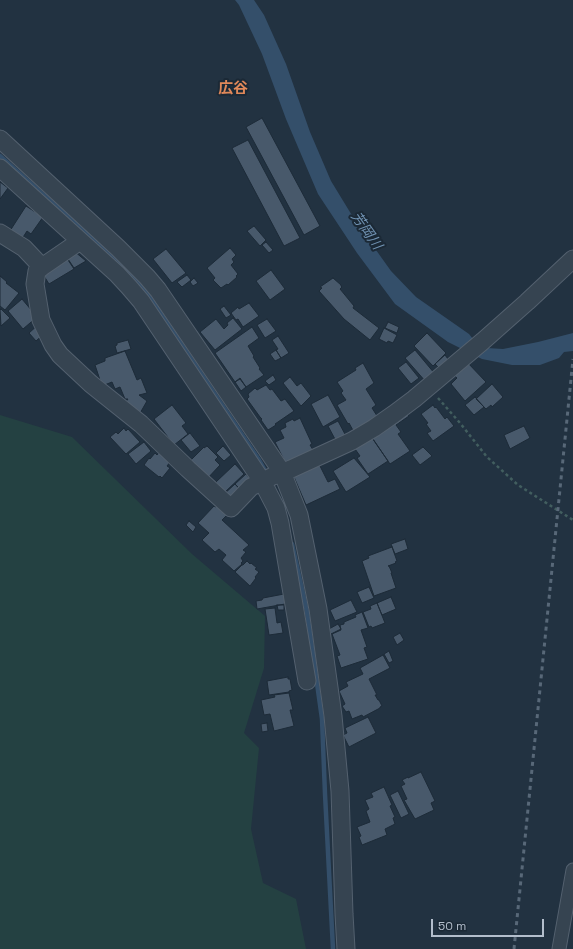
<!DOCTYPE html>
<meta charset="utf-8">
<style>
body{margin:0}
#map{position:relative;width:573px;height:949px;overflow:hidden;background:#223241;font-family:"Space Grotesk",sans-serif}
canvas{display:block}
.scale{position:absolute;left:431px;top:919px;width:113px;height:18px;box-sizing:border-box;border:2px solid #b3becc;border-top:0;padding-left:5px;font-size:12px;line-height:14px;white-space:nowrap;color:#b3becc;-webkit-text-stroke:3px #1b2936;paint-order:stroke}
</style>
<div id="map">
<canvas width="573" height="949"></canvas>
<div class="scale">50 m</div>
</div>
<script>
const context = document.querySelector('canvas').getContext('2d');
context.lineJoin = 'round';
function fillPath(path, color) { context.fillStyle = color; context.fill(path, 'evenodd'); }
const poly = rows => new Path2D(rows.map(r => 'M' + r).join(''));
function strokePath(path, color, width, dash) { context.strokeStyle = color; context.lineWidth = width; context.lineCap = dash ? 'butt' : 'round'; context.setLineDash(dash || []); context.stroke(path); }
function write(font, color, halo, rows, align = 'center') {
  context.font = font + ' "Space Grotesk","Noto Sans JP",sans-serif'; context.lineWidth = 4; context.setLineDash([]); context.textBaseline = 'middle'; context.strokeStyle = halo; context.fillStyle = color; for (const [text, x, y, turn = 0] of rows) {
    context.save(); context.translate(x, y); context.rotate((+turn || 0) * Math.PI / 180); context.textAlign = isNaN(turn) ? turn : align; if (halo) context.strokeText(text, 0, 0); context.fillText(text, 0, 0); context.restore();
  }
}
const green = poly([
 [0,415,72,437,192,554,265,616,264,668,244,733,259,748,251,829,263,883,296,899,306,949,0,949]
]);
const water = poly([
 [235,0,254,0,264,15,286,64,310,132,331,181,356,222,391,271,416,297,469,334,473,339,487,348,503,349,538,342,573,333,573,351,564,352,559,358,540,365,512,365,482,359,448,342,395,304,357,253,318,194,286,119,262,54,239,5]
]);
const stream = poly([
 [0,156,138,280,259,460,267,474],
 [292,544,307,612,322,719,325,794,333,949]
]);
const building = poly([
 [262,118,320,226,304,235,246,127,262,118],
 [248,140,300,238,284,246,232,148,248,140],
 [0,182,8,188,0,199,0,182],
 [26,206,43,217,31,234,27,231,20,242,8,234,26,206],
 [254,226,266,240,260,246,247,231,254,226],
 [266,242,273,250,269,253,262,245,266,242],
 [230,248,236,255,232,259,234,262,231,265,238,274,236,276,237,277,228,285,227,284,221,288,213,280,215,278,207,268,230,248],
 [166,249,186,273,172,283,153,259,166,249],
 [74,251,86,261,74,268,66,256,74,251],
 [66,257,74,269,49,284,41,271,66,257],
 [271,270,285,289,270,300,256,281,271,270],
 [187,275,191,280,182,287,177,282,187,275],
 [0,276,7,282,6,283,19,293,5,310,0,306,0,276],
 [194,278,198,283,193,286,190,282,194,278],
 [333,278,341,285,341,286,342,287,340,289,354,306,353,308,379,328,370,340,344,319,319,291,322,288,320,287,333,278],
 [22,299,37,317,23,329,8,311,22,299],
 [249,303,259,316,243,327,238,319,236,320,231,313,238,307,239,309,249,303],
 [224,306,231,315,226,318,220,309,224,306],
 [1,309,10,318,1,326,0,310,1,309],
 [233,318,242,329,215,350,200,332,216,319,224,329,228,325,227,323,233,318],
 [267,319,276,331,265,338,257,325,267,319],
 [388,322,399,327,397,333,385,328,388,322],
 [39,324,46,332,36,341,29,333,39,324],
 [252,327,259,338,248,346,254,356,253,357,260,368,259,369,264,375,246,387,240,378,235,382,215,353,252,327],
 [384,328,397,335,393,343,388,341,387,343,379,339,384,328],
 [427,333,446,353,433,366,414,346,427,333],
 [278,336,289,353,281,358,276,350,278,349,272,340,278,336],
 [128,340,131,349,117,353,115,346,117,345,117,343,128,340],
 [276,350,281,358,275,361,270,354,276,350],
 [415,350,435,374,426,382,405,358,415,350],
 [125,351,137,380,141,378,147,393,139,395,147,401,139,415,124,404,128,399,125,399,120,387,115,389,112,382,102,386,95,365,105,361,105,358,125,351],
 [445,355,448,359,439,368,435,364,445,355],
 [406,362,419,378,411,384,398,368,406,362],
 [467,362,486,382,465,401,451,384,457,378,455,376,461,370,467,362],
 [363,363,374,383,366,389,376,405,372,408,379,419,355,434,349,423,348,424,337,405,346,400,341,393,343,391,337,382,356,370,355,368,363,363],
 [273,375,276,380,269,385,265,381,273,375],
 [290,377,297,386,301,383,311,396,301,406,283,383,290,377],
 [240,379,246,387,241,391,235,382,240,379],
 [492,384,503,397,492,407,491,405,486,409,476,399,492,384],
 [266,385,270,390,272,389,281,401,285,399,294,411,275,424,276,425,268,430,261,420,262,419,260,417,247,399,249,397,248,394,255,388,257,390,266,385],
 [328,395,340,417,323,427,311,404,328,395],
 [475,397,484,407,474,415,465,405,475,397],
 [172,405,186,423,182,426,188,434,174,445,154,419,172,405],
 [433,405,435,408,436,407,445,419,447,417,454,426,433,441,427,433,431,431,426,424,428,423,421,414,433,405],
 [406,412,409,416,396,425,401,432,398,434,410,451,390,464,371,436,406,412],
 [300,418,312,444,310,445,315,453,287,466,275,442,284,438,280,430,286,427,285,423,293,419,294,421,300,418],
 [338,421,346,436,336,441,328,426,338,421],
 [524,426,530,438,510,449,504,435,524,426],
 [124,428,126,431,128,429,140,442,126,454,110,437,116,432,118,434,124,428],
 [190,433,200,446,191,452,181,440,190,433],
 [370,435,388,461,368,474,357,458,360,456,353,446,370,435],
 [144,442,151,451,136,464,128,454,144,442],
 [207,446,218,457,215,460,220,465,206,480,190,461,204,447,204,448,207,446],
 [223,446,231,455,224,461,216,453,223,446],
 [423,447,432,456,420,465,412,455,423,447],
 [161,450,174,457,167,466,170,468,162,478,160,476,159,477,144,465,149,458,150,459,155,453,157,455,161,450],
 [354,458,370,477,346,492,333,471,354,458],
 [235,464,244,474,225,492,216,482,235,464],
 [319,464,328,482,335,479,340,489,306,505,294,477,319,464],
 [246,474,252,481,242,491,235,484,246,474],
 [235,484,242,492,231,502,223,495,235,484],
 [219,504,228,514,222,520,249,545,243,550,246,552,241,558,243,561,241,563,242,564,234,571,222,560,226,555,219,549,215,552,202,540,209,533,198,523,214,506,216,507,219,504],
 [189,521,196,527,193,532,186,525,189,521],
 [405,539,408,549,395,554,391,544,405,539],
 [392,547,397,561,395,562,396,563,388,566,389,566,392,573,391,573,396,588,374,596,362,561,369,558,368,556,392,547],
 [247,561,250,564,251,563,257,568,255,569,259,572,255,577,256,578,250,586,235,572,242,565,243,565,247,561],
 [369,587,374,598,362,603,357,592,369,587],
 [284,594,285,604,257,609,256,601,262,600,263,598,284,594],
 [391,597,396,609,382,615,377,603,391,597],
 [351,600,357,612,335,621,330,610,351,600],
 [377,603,385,623,372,628,371,626,369,627,363,612,371,609,370,606,377,603],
 [277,605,284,605,284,610,278,610,277,605],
 [275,608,277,623,281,622,283,633,269,635,265,609,275,608],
 [362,612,368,628,361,630,367,647,364,648,368,659,341,668,337,656,340,655,332,634,341,630,340,625,344,624,344,622,356,617,355,615,362,612],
 [338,624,341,629,331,634,329,629,338,624],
 [400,633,404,640,397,645,393,637,400,633],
 [389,651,393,661,389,663,384,654,389,651],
 [383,655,390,668,369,679,377,695,375,695,378,700,379,700,382,706,380,707,380,708,363,717,362,715,352,719,349,711,346,712,342,706,345,704,339,691,348,686,346,682,363,674,360,668,383,655],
 [288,677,288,679,290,679,292,690,289,691,289,692,269,695,267,681,288,677],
 [289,693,293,710,290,710,294,726,274,731,270,714,264,715,261,700,275,697,274,695,289,693],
 [368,717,376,733,349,747,343,735,347,733,345,728,368,717],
 [267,723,268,731,262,732,261,724,267,723],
 [421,772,435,801,431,803,434,810,415,819,404,800,407,799,401,786,405,784,402,780,408,777,408,778,421,772],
 [384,787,392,805,390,806,395,817,393,818,395,824,385,829,387,835,362,845,359,837,361,836,357,827,370,822,366,811,369,809,365,800,373,797,371,793,384,787],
 [398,791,409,814,401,818,390,795,398,791]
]);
const path = poly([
 [438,398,460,423,487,457,518,485,573,520]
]);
const pedestrian = poly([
 [559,949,573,870]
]);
const minor = poly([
 [0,139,118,248,147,277,158,290,282,472,299,515,318,609,333,716,340,791,344,914,346,949],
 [0,168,117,274,129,287,141,301,262,481,276,508,280,523,307,681],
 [0,233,24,248,42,267],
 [80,241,42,267,37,271,35,284,41,320,53,345,60,355,91,384,141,424,188,469,231,508,251,487,273,476,291,469,352,441,374,428,394,414,414,399,483,341,527,302,573,259]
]);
const rail = poly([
 [514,949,573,359]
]);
const waterNames = [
 ["芳岡川",366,231,55]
];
const quarterNames = [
 ["広谷",233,89]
];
fillPath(green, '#244142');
fillPath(water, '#344f6a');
strokePath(stream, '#344f6a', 4.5);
fillPath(building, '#48596b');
strokePath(building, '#1d2b38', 1);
strokePath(pedestrian, '#54616f', 15);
strokePath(minor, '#54616f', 19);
strokePath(path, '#425e5f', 2.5, [3, 3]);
strokePath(pedestrian, '#364451', 13);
strokePath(minor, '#364451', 17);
strokePath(rail, '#586878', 3, [4, 4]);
write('italic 14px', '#7092b2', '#1b2936', waterNames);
write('bold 15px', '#e08859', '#1b2936', quarterNames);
</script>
